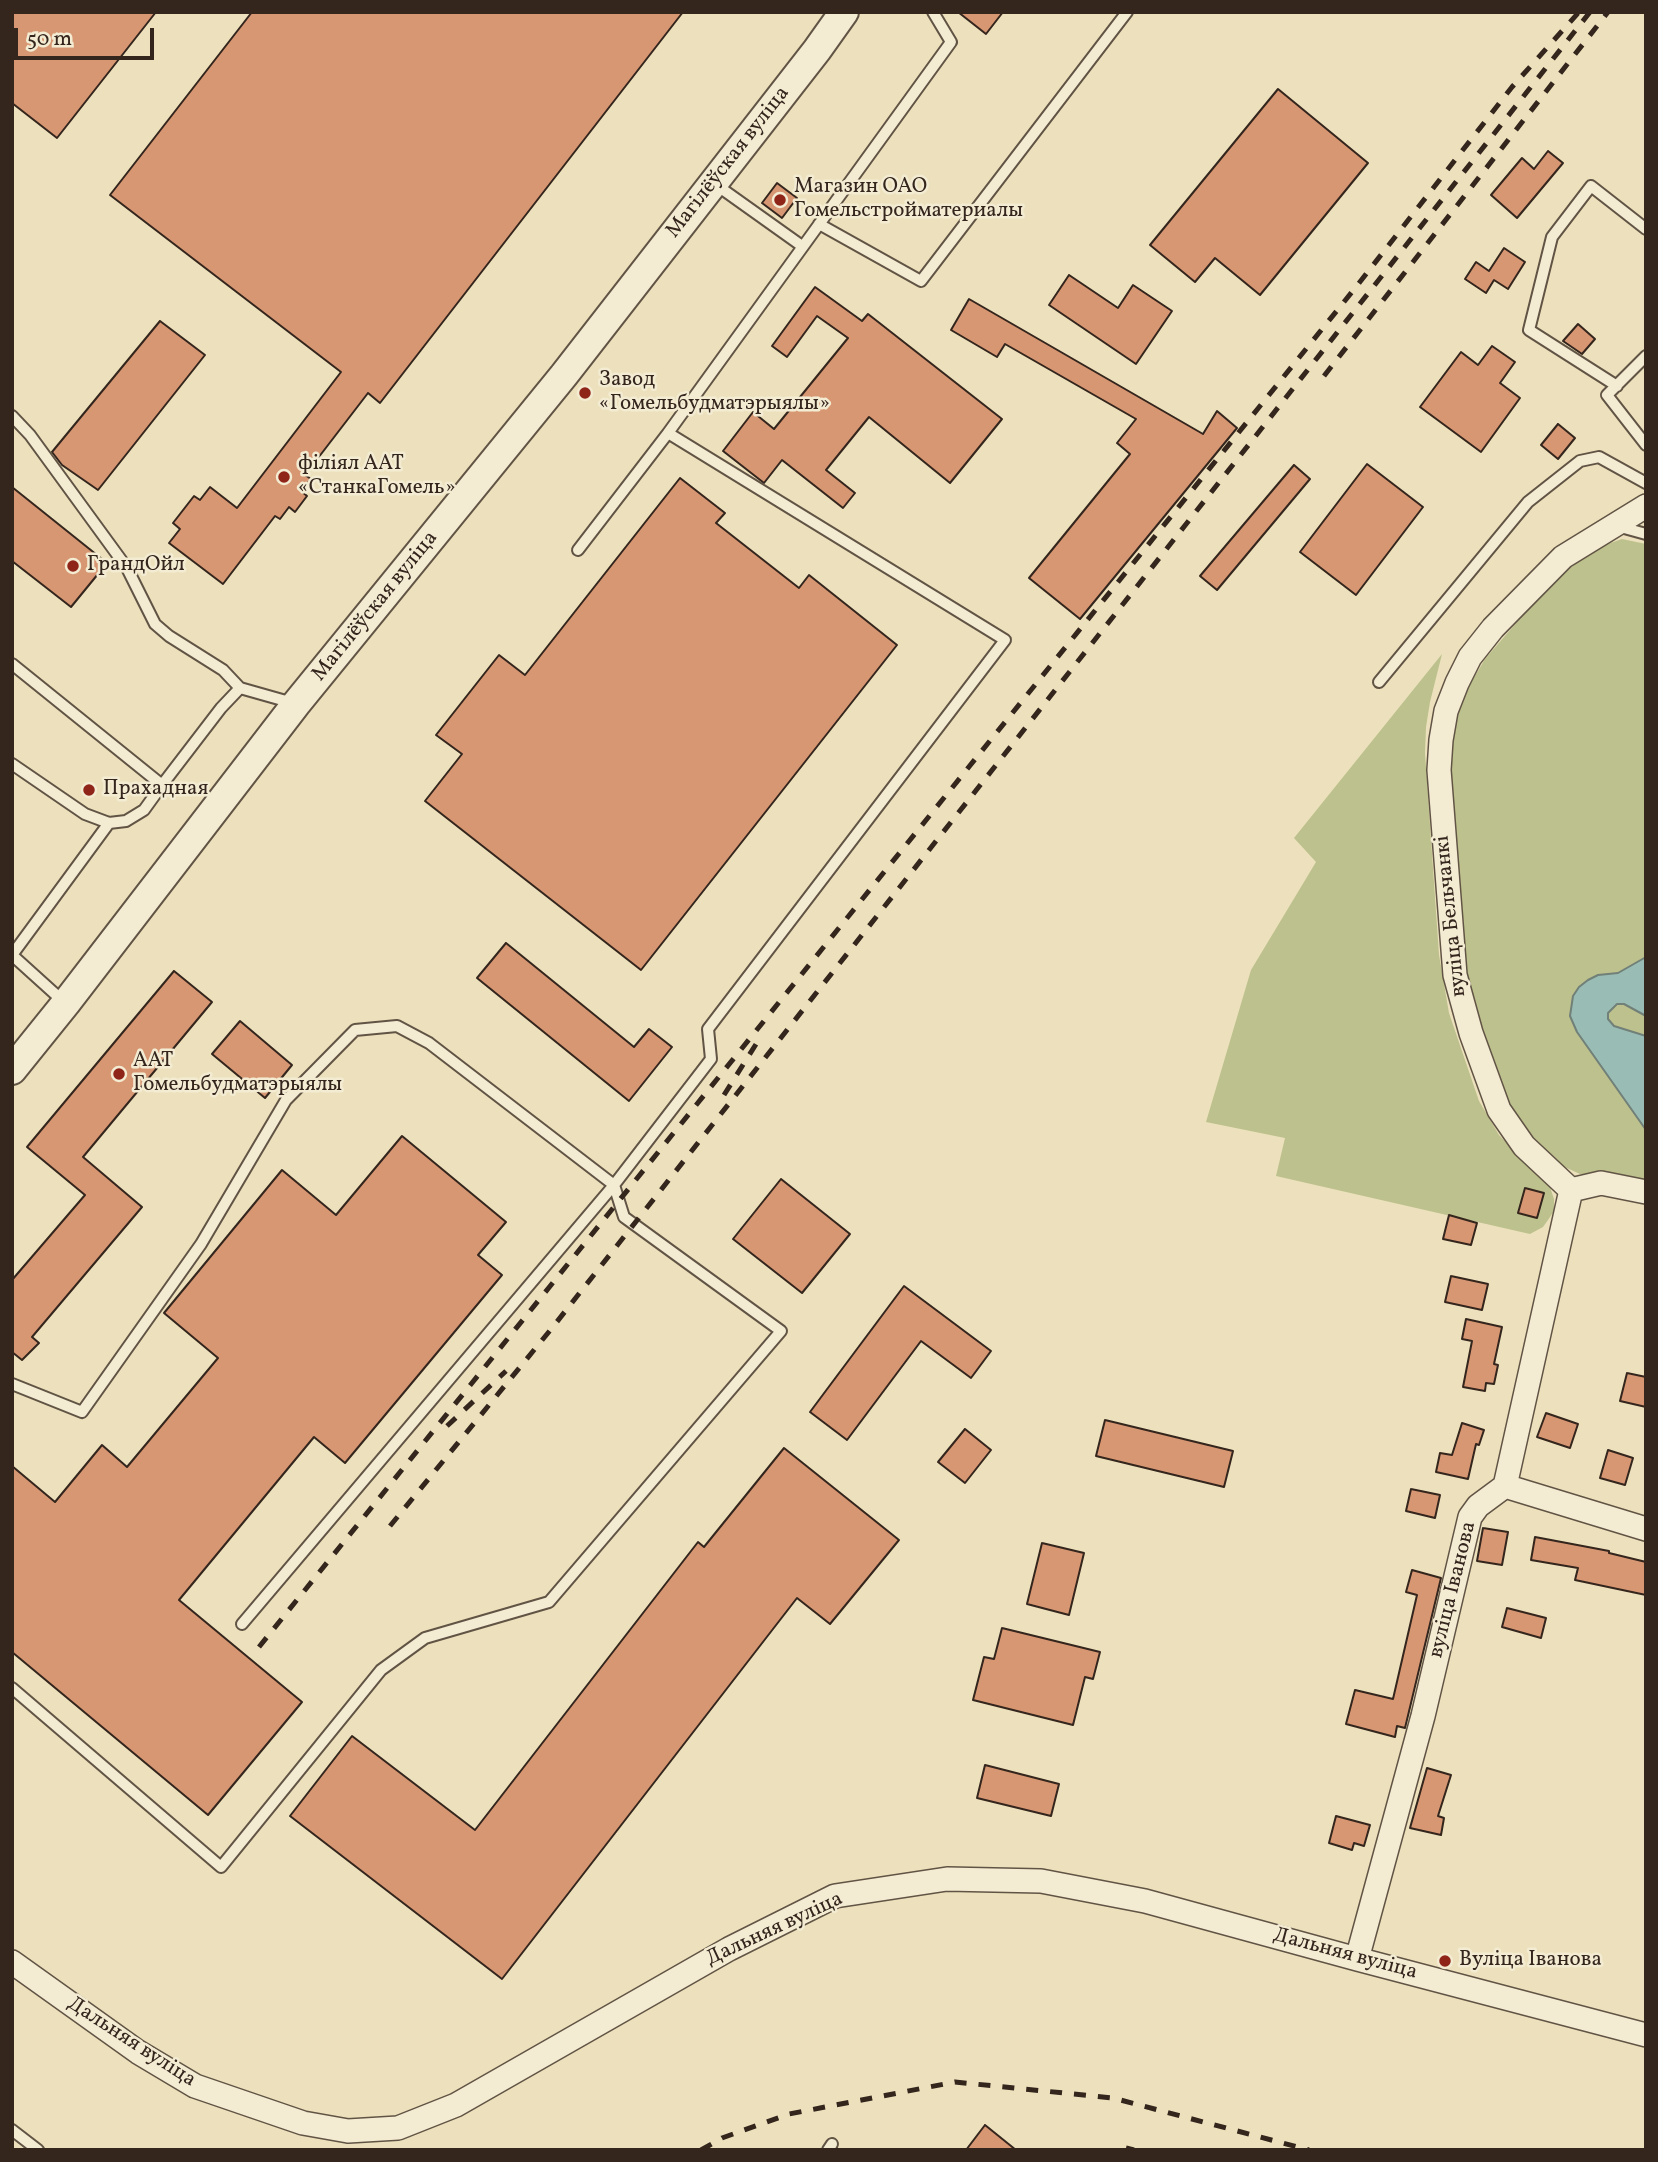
<!DOCTYPE html>
<meta charset="utf-8">
<style>
body{margin:0}
#map{position:relative;width:1658px;height:2162px;overflow:hidden;background:#ece1bc;font-family:Vollkorn,serif}
canvas{display:block}
.frame{position:absolute;inset:0;border:14px solid #34251d;pointer-events:none}
.scale{position:absolute;left:14px;top:28px;width:140px;height:32px;box-sizing:border-box;border:4px solid #34251d;border-top:0;padding-left:9px;font-size:21px;line-height:24px;white-space:nowrap;color:#34251d;-webkit-text-stroke:5px #f3ecd3;paint-order:stroke}
</style>
<div id="map">
<canvas width="1658" height="2162"></canvas>
<div class="frame"></div>
<div class="scale">50 m</div>
</div>
<script>
const context = document.querySelector('canvas').getContext('2d');
context.lineJoin = 'round';
function fillPath(path, color) { context.fillStyle = color; context.fill(path, 'evenodd'); }
const poly = rows => new Path2D(rows.map(r => 'M' + r).join(''));
function strokePath(path, color, width, dash) { context.strokeStyle = color; context.lineWidth = width; context.lineCap = dash ? 'butt' : 'round'; context.setLineDash(dash || []); context.stroke(path); }
function write(font, color, halo, rows, align = 'center') {
  context.font = font + ' Vollkorn,serif'; context.lineWidth = 5; context.setLineDash([]); context.textBaseline = 'middle'; context.strokeStyle = halo; context.fillStyle = color; for (const [text, x, y, turn = 0] of rows) {
    context.save(); context.translate(x, y); context.rotate((+turn || 0) * Math.PI / 180); context.textAlign = isNaN(turn) ? turn : align; if (halo) context.strokeText(text, 0, 0); context.fillText(text, 0, 0); context.restore();
  }
}
const green = poly([
 [1622,539,1646,544,1646,1187,1580,1174,1558,1164,1534,1143,1506,1101,1477,1019,1464,965,1448,798,1451,751,1459,709,1466,691,1485,659,1536,600,1570,568,1599,547],
 [1442,654,1430,702,1426,727,1425,753,1439,955,1449,1013,1479,1101,1499,1135,1550,1187,1554,1199,1554,1211,1548,1220,1543,1227,1530,1234,1276,1176,1285,1138,1206,1122,1251,970,1316,862,1294,838]
]);
const water = poly([
 [1646,957,1646,1016,1624,1004,1617,1004,1608,1013,1608,1019,1614,1026,1646,1036,1646,1130,1577,1032,1570,1016,1573,996,1579,987,1588,980,1598,975,1618,973,1646,957]
]);
const building = poly([
 [12,12,156,12,57,138,12,103,12,12],
 [252,12,683,12,380,403,368,393,305,475,311,479,301,491,307,496,295,512,289,507,280,519,275,516,223,584,169,543,180,529,173,523,194,496,200,500,210,487,237,508,341,372,110,195,252,12],
 [958,12,1003,12,986,34,958,12],
 [1278,89,1368,163,1260,295,1215,258,1195,282,1150,245,1278,89],
 [1548,151,1563,163,1517,218,1491,195,1522,158,1534,169,1548,151],
 [777,183,797,198,782,218,762,203,777,183],
 [1504,248,1525,262,1508,289,1494,280,1486,293,1465,279,1476,262,1489,271,1504,248],
 [1069,275,1118,308,1133,285,1172,311,1136,364,1049,305,1069,275],
 [815,287,862,321,868,314,1002,419,950,483,869,417,826,470,855,493,843,508,782,460,764,483,723,451,753,412,774,429,848,338,817,316,787,357,772,346,815,287],
 [969,299,1203,434,1217,411,1237,428,1080,619,1029,578,1130,454,1117,443,1136,419,1005,344,997,357,951,330,969,299],
 [160,321,205,355,98,490,62,465,52,452,160,321],
 [1578,324,1595,339,1582,354,1563,341,1578,324],
 [1492,346,1515,362,1500,383,1520,398,1481,452,1420,407,1461,352,1478,365,1492,346],
 [1558,424,1575,438,1558,459,1541,445,1558,424],
 [1367,464,1423,507,1356,595,1300,552,1367,464],
 [1294,465,1310,479,1217,590,1200,576,1294,465],
 [680,478,725,513,716,523,799,588,809,575,897,645,641,970,425,801,462,754,436,735,499,655,525,675,680,478],
 [12,487,107,563,71,607,12,561,12,487],
 [506,943,634,1047,649,1029,672,1047,629,1101,477,978,506,943],
 [174,971,212,1002,83,1157,142,1207,32,1337,39,1343,22,1360,12,1352,12,1280,85,1195,27,1147,174,971],
 [240,1021,292,1065,265,1098,212,1054,240,1021],
 [402,1136,506,1222,478,1255,502,1275,345,1463,314,1437,179,1600,302,1702,208,1815,12,1652,12,1466,55,1502,102,1445,127,1467,218,1358,164,1313,282,1170,336,1215,402,1136],
 [781,1179,850,1234,802,1293,733,1239,781,1179],
 [1525,1188,1544,1193,1537,1218,1518,1213,1525,1188],
 [1449,1215,1477,1223,1471,1245,1443,1239,1449,1215],
 [1451,1276,1488,1284,1482,1310,1445,1302,1451,1276],
 [904,1286,991,1351,971,1378,921,1341,847,1440,810,1412,904,1286],
 [1466,1319,1502,1327,1494,1364,1498,1365,1494,1384,1486,1383,1485,1391,1463,1387,1472,1341,1462,1339,1466,1319],
 [1627,1373,1646,1377,1646,1407,1620,1401,1627,1373],
 [1546,1413,1578,1424,1570,1448,1537,1437,1546,1413],
 [1105,1420,1233,1451,1224,1487,1096,1456,1105,1420],
 [1462,1423,1484,1430,1479,1445,1476,1444,1468,1479,1436,1472,1440,1453,1452,1455,1462,1423],
 [965,1429,991,1450,965,1483,938,1462,965,1429],
 [784,1448,899,1540,830,1624,797,1598,502,1979,290,1816,352,1736,475,1830,698,1542,704,1547,784,1448],
 [1608,1450,1633,1458,1625,1485,1600,1478,1608,1450],
 [1411,1489,1440,1495,1435,1518,1406,1511,1411,1489],
 [1483,1528,1508,1532,1502,1565,1477,1561,1483,1528],
 [1535,1537,1609,1551,1609,1553,1646,1562,1646,1595,1575,1580,1578,1568,1531,1560,1535,1537],
 [1042,1543,1084,1553,1069,1615,1027,1604,1042,1543],
 [1412,1570,1441,1578,1405,1728,1397,1726,1395,1737,1346,1724,1355,1690,1393,1699,1417,1595,1406,1592,1412,1570],
 [1507,1608,1546,1618,1541,1638,1502,1627,1507,1608],
 [1002,1628,1100,1652,1093,1679,1085,1677,1073,1725,973,1700,984,1657,994,1659,1002,1628],
 [985,1765,1059,1784,1051,1816,977,1798,985,1765],
 [1427,1768,1451,1775,1438,1816,1444,1818,1441,1835,1410,1828,1427,1768],
 [1336,1816,1370,1825,1364,1846,1354,1843,1352,1850,1329,1843,1336,1816],
 [985,2125,1016,2150,966,2150,985,2125]
]);
const service = poly([
 [715,184,802,246],
 [819,224,921,281,1127,12],
 [1646,356,1607,395,1646,445],
 [1617,386,1529,330,1552,237,1591,186,1646,229],
 [12,416,30,435,127,568,155,624,169,636,223,670,240,688],
 [668,433,951,42,933,12],
 [1617,526,1646,534],
 [12,664,162,785,221,708,240,688,293,703],
 [1379,682,1528,502,1580,461,1599,457,1646,483],
 [12,764,85,814,109,823,126,821,144,810,162,785],
 [12,955,109,823],
 [12,955,64,1002],
 [12,1384,82,1412,201,1244,286,1100,355,1030,397,1026,429,1043,614,1185,242,1624],
 [12,1688,221,1867,381,1670,425,1638,549,1602,781,1331,624,1217,614,1185,711,1059,708,1029,1005,640,668,433,578,550],
 [12,2130,38,2150],
 [828,2150,832,2144]
]);
const minor = poly([
 [1646,506,1563,557,1493,628,1470,657,1457,683,1446,711,1441,740,1439,770,1455,975,1471,1033,1499,1110,1524,1146,1571,1190,1601,1183,1646,1192],
 [1505,1486,1646,1529],
 [1357,1959,1423,1716,1470,1517,1478,1506,1505,1486,1571,1190],
 [12,1962,138,2052,195,2086,303,2123,348,2131,398,2128,456,2105,729,1949,835,1896,947,1879,1041,1881,1145,1901,1357,1959,1646,2035]
]);
const tertiary = poly([
 [12,1070,66,1003,296,704,564,375,817,50,844,12]
]);
const rail = poly([
 [1324,376,1608,12],
 [724,1095,758,1041],
 [447,1426,506,1371],
 [390,1526,552,1328,1590,12],
 [259,1647,1356,287,1512,87,1579,12],
 [1126,2148,1134,2150],
 [701,2150,722,2138,789,2114,955,2082,1113,2098,1309,2150]
]);
const markers = [
 [780,200,7,"#8f2418"],
 [585,393,7,"#8f2418"],
 [284,477,7,"#8f2418"],
 [73,566,7,"#8f2418"],
 [89,790,7,"#8f2418"],
 [119,1074,7,"#8f2418"],
 [1445,1961,7,"#8f2418"]
];
const streetNames = [
 ["Магілёўская вуліца",729,163,-52],
 ["Магілёўская вуліца",376,607,-51],
 ["вуліца Бельчанкі",1452,916,-96],
 ["вуліца Іванова",1454,1590,-76],
 ["Дальняя вуліца",775,1930,-25],
 ["Дальняя вуліца",1345,1955,15],
 ["Дальняя вуліца",131,2043,33]
];
const poiNames = [
 ["Магазин ОАО",794,188],
 ["Гомельстройматериалы",794,212],
 ["Завод",599,381],
 ["«Гомельбудматэрыялы»",599,405],
 ["філіял ААТ",298,465],
 ["«СтанкаГомель»",298,489],
 ["ГрандОйл",87,566],
 ["Прахадная",103,790],
 ["ААТ",133,1062],
 ["Гомельбудматэрыялы",133,1086],
 ["Вуліца Іванова",1459,1961]
];
fillPath(green, '#bdc18d');
fillPath(water, '#99bdb5');
strokePath(water, '#718078', 2);
fillPath(building, '#d79773');
strokePath(building, '#34251d', 2);
strokePath(service, '#625445', 14);
strokePath(minor, '#625445', 26);
strokePath(tertiary, '#625445', 32);
strokePath(service, '#f3ecd3', 10);
strokePath(minor, '#f3ecd3', 23);
strokePath(tertiary, '#f3ecd3', 28);
strokePath(rail, '#34251d', 5, [12, 12]);
for (const [x, y, r, color] of markers) { const dot = new Path2D(); dot.arc(x, y, r, 0, 2 * Math.PI); context.fillStyle = color; context.fill(dot); strokePath(dot, '#f3ecd3', 2.5); }
write('21px', '#34251d', '#f3ecd3', streetNames);
write('21px', '#34251d', '#f3ecd3', poiNames, 'left');
</script>
